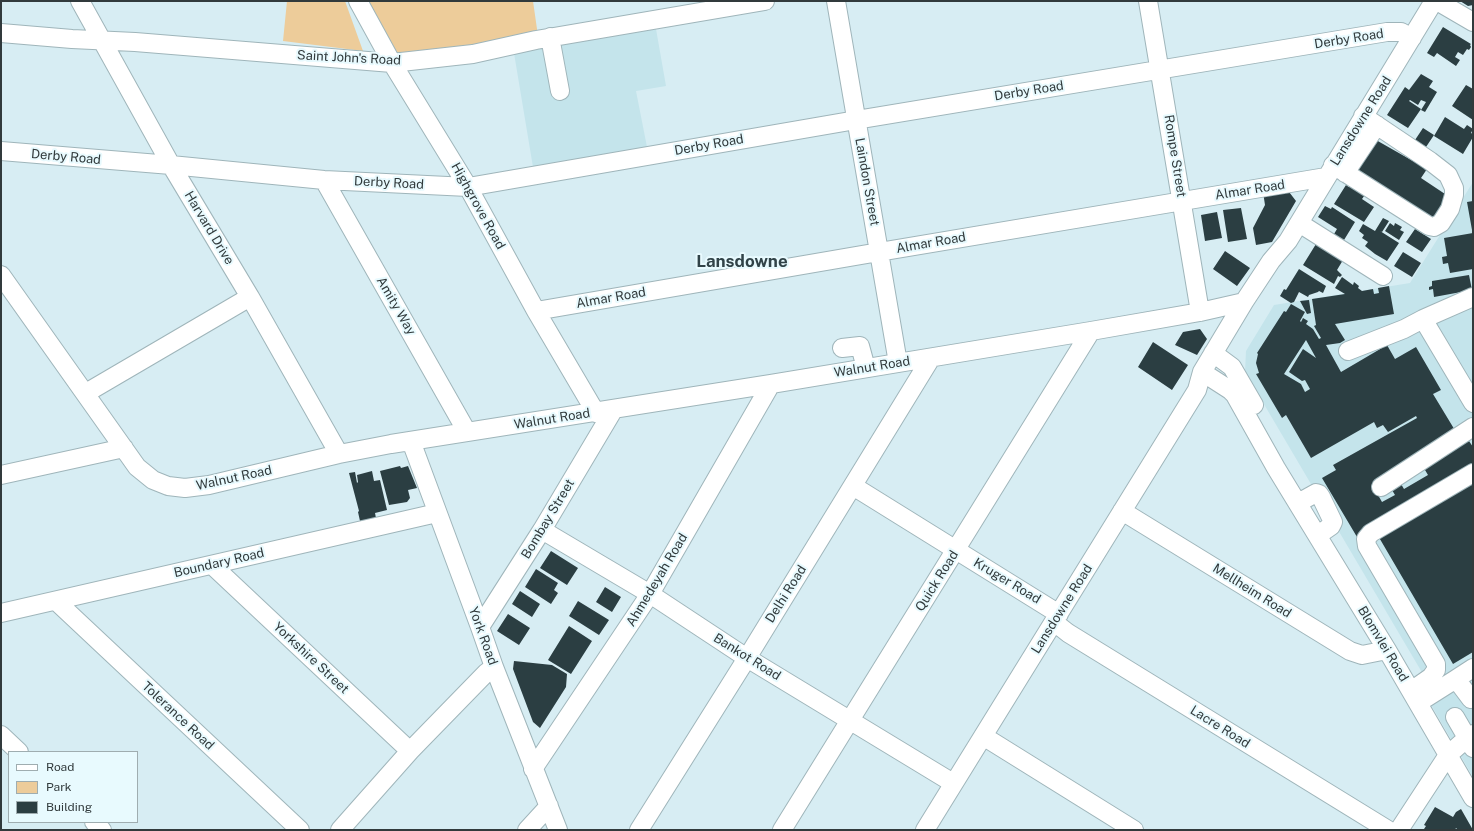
<!DOCTYPE html>
<style>
body{margin:0}
#map{position:relative;width:1474px;height:831px;overflow:hidden;background:#d7edf3;font-family:"Public Sans",sans-serif}
canvas{display:block}
.frame{position:absolute;inset:0;border:2px solid #313a3c;pointer-events:none}
.legend{position:absolute;left:8px;top:751px;width:130px;height:72px;box-sizing:border-box;background:#e8fafe;border:1px solid #9fadb0;margin:0;padding:5px 7px;list-style:none;font-size:12px;color:#313a3c}
.legend li{display:flex;align-items:center;gap:8px;height:20px}
.legend b{width:20px;border:1px solid #9fadb0}
</style>
<div id="map">
<canvas width="1474" height="831"></canvas>
<div class="frame"></div>
<ul class="legend">
<li><b style="height:5px;background:#fff"></b>Road</li>
<li><b style="height:11px;background:#edcc9a"></b>Park</li>
<li><b style="height:11px;background:#2b3e42"></b>Building</li>
</ul>
</div>
<script>
const context = document.querySelector('canvas').getContext('2d');
context.lineJoin = 'round';
function fillPath(path, color) { context.fillStyle = color; context.fill(path, 'evenodd'); }
const poly = rows => new Path2D(rows.map(r => 'M' + r).join(''));
function strokePath(path, color, width, dash) { context.strokeStyle = color; context.lineWidth = width; context.lineCap = dash ? 'butt' : 'round'; context.setLineDash(dash || []); context.stroke(path); }
function write(font, color, halo, rows, align = 'center') {
  context.font = font + ' "Public Sans",sans-serif'; context.lineWidth = 4; context.setLineDash([]); context.textBaseline = 'middle'; context.strokeStyle = halo; context.fillStyle = color; for (const [text, x, y, turn = 0] of rows) {
    context.save(); context.translate(x, y); context.rotate((+turn || 0) * Math.PI / 180); context.textAlign = isNaN(turn) ? turn : align; if (halo) context.strokeText(text, 0, 0); context.fillText(text, 0, 0); context.restore();
  }
}
const built = poly([
 [656,29,666,86,636,91,647,147,533,167,514,53],
 [1473,182,1473,777,1423,691,1430,686,1245,372,1246,351,1274,305,1410,283]
]);
const green = poly([
 [287,1,345,1,363,51,283,41],
 [358,1,533,1,539,43,394,67]
]);
const building = poly([
 [1460,1,1473,1,1473,5,1468,6],
 [1443,27,1471,44,1470,45,1471,47,1469,50,1467,49,1463,55,1458,52,1455,57,1460,60,1456,66,1437,53,1434,57,1427,53],
 [1421,74,1433,81,1429,87,1437,92,1425,112,1421,110,1426,102,1421,100,1418,105,1410,100,1409,101,1421,109,1408,128,1387,115,1405,87,1409,90],
 [1466,85,1473,89,1473,120,1452,106],
 [1445,117,1464,129,1467,125,1473,129,1471,133,1473,134,1473,137,1463,154,1434,136],
 [1423,128,1434,135,1426,147,1415,140],
 [1376,140,1427,169,1421,178,1448,196,1437,224,1355,174],
 [1351,182,1367,192,1362,199,1374,207,1364,222,1334,204,1346,185,1349,187],
 [1286,188,1296,201,1272,242,1256,245,1253,228,1265,205,1263,192],
 [1473,201,1473,230,1472,230,1467,202],
 [1325,206,1331,209,1332,207,1355,222,1344,240,1334,234,1337,229,1318,217],
 [1241,208,1247,239,1228,242,1223,210],
 [1217,212,1222,238,1205,241,1201,215],
 [1383,218,1389,221,1382,232,1380,231,1399,243,1387,261,1375,254,1365,246,1368,242,1362,238,1364,235,1359,231,1363,224,1375,231],
 [1390,223,1394,226,1395,223,1402,227,1400,230,1404,232,1399,240,1385,231],
 [1415,229,1431,239,1422,252,1406,242],
 [1473,233,1473,269,1450,273,1448,263,1443,264,1442,257,1447,256,1444,238],
 [1316,244,1343,260,1337,270,1342,275,1340,277,1338,276,1334,284,1303,265],
 [1225,251,1250,268,1237,286,1213,269],
 [1403,252,1421,263,1412,277,1394,266],
 [1299,269,1326,286,1323,293,1319,291,1318,292,1309,295,1308,297,1299,292,1294,302,1291,303,1280,296,1284,289,1286,290],
 [1469,275,1472,290,1434,297,1433,289,1429,290,1429,287,1432,286,1432,281],
 [1342,277,1353,285,1354,282,1359,286,1358,288,1362,291,1373,289,1374,294,1379,293,1378,288,1389,286,1394,314,1335,324,1345,340,1340,343,1326,345,1341,372,1387,345,1395,359,1416,347,1441,390,1433,394,1456,432,1374,480,1377,486,1374,488,1382,502,1395,495,1392,490,1401,484,1404,489,1428,475,1422,465,1439,458,1469,441,1473,447,1473,468,1357,537,1322,478,1336,470,1333,465,1417,418,1416,416,1388,432,1383,425,1377,428,1374,422,1311,458,1286,415,1282,418,1256,374,1259,373,1256,363,1258,354,1257,353,1284,311,1286,312,1291,304,1305,312,1300,321,1301,322,1303,318,1308,321,1306,324,1313,329,1319,339,1321,338,1314,326,1316,325,1312,299,1345,294,1335,288],
 [1306,340,1316,358,1303,349,1289,372,1302,381,1305,380,1310,389,1305,392,1301,384,1284,374],
 [1309,300,1311,313,1307,314,1300,301],
 [1200,329,1207,339,1197,355,1175,345,1183,332],
 [1153,342,1188,365,1172,390,1138,367],
 [400,466,401,468,408,466,417,488,408,490,410,498,407,502,389,505,380,471],
 [372,471,374,481,380,480,387,510,375,513,376,518,360,521,358,512,359,511,349,473,355,472,357,483,358,482,357,475],
 [1473,478,1473,652,1453,664,1377,534],
 [551,551,578,568,567,585,540,568],
 [536,569,558,583,554,590,558,593,551,604,525,587],
 [605,587,621,597,612,612,596,602],
 [520,591,540,604,532,617,512,604],
 [578,601,609,620,599,635,569,616],
 [508,614,530,628,519,645,497,631],
 [569,626,592,641,571,674,548,660],
 [514,661,552,665,567,674,566,687,540,728,533,722,513,669],
 [1435,807,1453,817,1456,812,1461,809,1473,830,1458,830,1456,828,1455,830,1424,829,1426,826,1424,825]
]);
const minor = poly([
 [80,1,171,165,250,297,339,454],
 [358,1,392,63,468,187,536,311,596,413],
 [836,1,898,363],
 [1148,1,1200,312],
 [1437,1,1473,22],
 [1,33,72,39,135,42,392,63,473,54,536,40,765,1],
 [550,37,560,91],
 [1,151,171,165,324,180,468,187,856,120,1387,32,1401,32,1412,38],
 [1333,165,1429,226,1434,227,1441,223,1450,209,1454,195,1454,188,1448,175,1430,161,1363,116],
 [1345,173,1377,125],
 [324,180,467,432],
 [1299,223,1383,276],
 [1,275,137,467,153,480,168,486,185,488,209,485,339,454,391,444,771,384,1091,331,1200,312,1244,302],
 [536,311,879,252,1326,177],
 [1423,319,1473,403],
 [842,348,860,346,866,368],
 [1348,351,1404,329,1423,319,1473,297],
 [1213,353,1232,367,1254,405],
 [1202,372,1230,390,1235,395,1276,468,1387,650,1473,798],
 [86,393,250,297],
 [411,441,480,627,494,667,558,830],
 [1,475,124,448],
 [853,486,1059,614],
 [1381,487,1473,427],
 [1298,503,1316,493,1319,494,1321,497,1333,522,1331,526,1318,535],
 [1122,511,1350,651,1362,655,1387,650],
 [542,530,650,594,747,658,953,783],
 [212,565,410,751],
 [56,601,300,830],
 [1,613,437,513],
 [1054,622,1068,633,1388,830],
 [480,627,542,530,614,409],
 [1456,679,1473,668],
 [1411,691,1431,677,1436,670,1436,664,1367,546,1366,539,1371,533,1473,473],
 [1418,703,1456,679,1471,699],
 [1455,717,1473,748],
 [1,735,19,752],
 [983,736,1134,830],
 [533,769,650,594,771,384],
 [94,822,102,830],
 [340,830,410,751,486,673,494,667],
 [527,830,549,806],
 [639,830,747,658,931,358],
 [782,830,1091,331],
 [925,830,1197,390,1202,372,1244,302,1271,261,1288,241,1434,1],
 [1399,830,1448,755,1466,739,1473,734]
]);
const streetNames = [
 ["Derby Road",1349,39,-9],
 ["Saint John's Road",349,58,3],
 ["Derby Road",1029,91,-9],
 ["Lansdowne Road",1361,121,-58],
 ["Derby Road",709,145,-10],
 ["Rompe Street",1175,156,81],
 ["Derby Road",66,157,5],
 ["Laindon Street",867,182,80],
 ["Derby Road",389,183,3],
 ["Almar Road",1250,190,-9],
 ["Highgrove Road",478,206,61],
 ["Harvard Drive",209,228,59],
 ["Almar Road",931,243,-10],
 ["Almar Road",611,298,-10],
 ["Amity Way",396,306,60],
 ["Walnut Road",872,367,-9],
 ["Walnut Road",552,419,-9],
 ["Walnut Road",234,478,-12],
 ["Bombay Street",548,519,-59],
 ["Boundary Road",219,563,-13],
 ["Ahmedeyah Road",657,580,-59],
 ["Quick Road",937,581,-58],
 ["Kruger Road",1007,581,31],
 ["Mellheim Road",1252,591,32],
 ["Delhi Road",786,594,-58],
 ["Lansdowne Road",1062,609,-58],
 ["York Road",483,636,70],
 ["Blomvlei Road",1383,644,59],
 ["Bankot Road",747,657,32],
 ["Yorkshire Street",311,658,43],
 ["Tolerance Road",178,716,43],
 ["Lacre Road",1220,727,32]
];
const districtNames = [
 ["Lansdowne",742,262]
];
fillPath(built, '#c4e4eb');
fillPath(green, '#edcc9a');
fillPath(building, '#2b3e42');
strokePath(minor, '#9fb5ba', 20);
strokePath(minor, '#fff', 18);
write('13px', '#313a3c', '#e8fafe', streetNames);
write('bold 17px', '#314348', '#e8fafe', districtNames);
</script>
